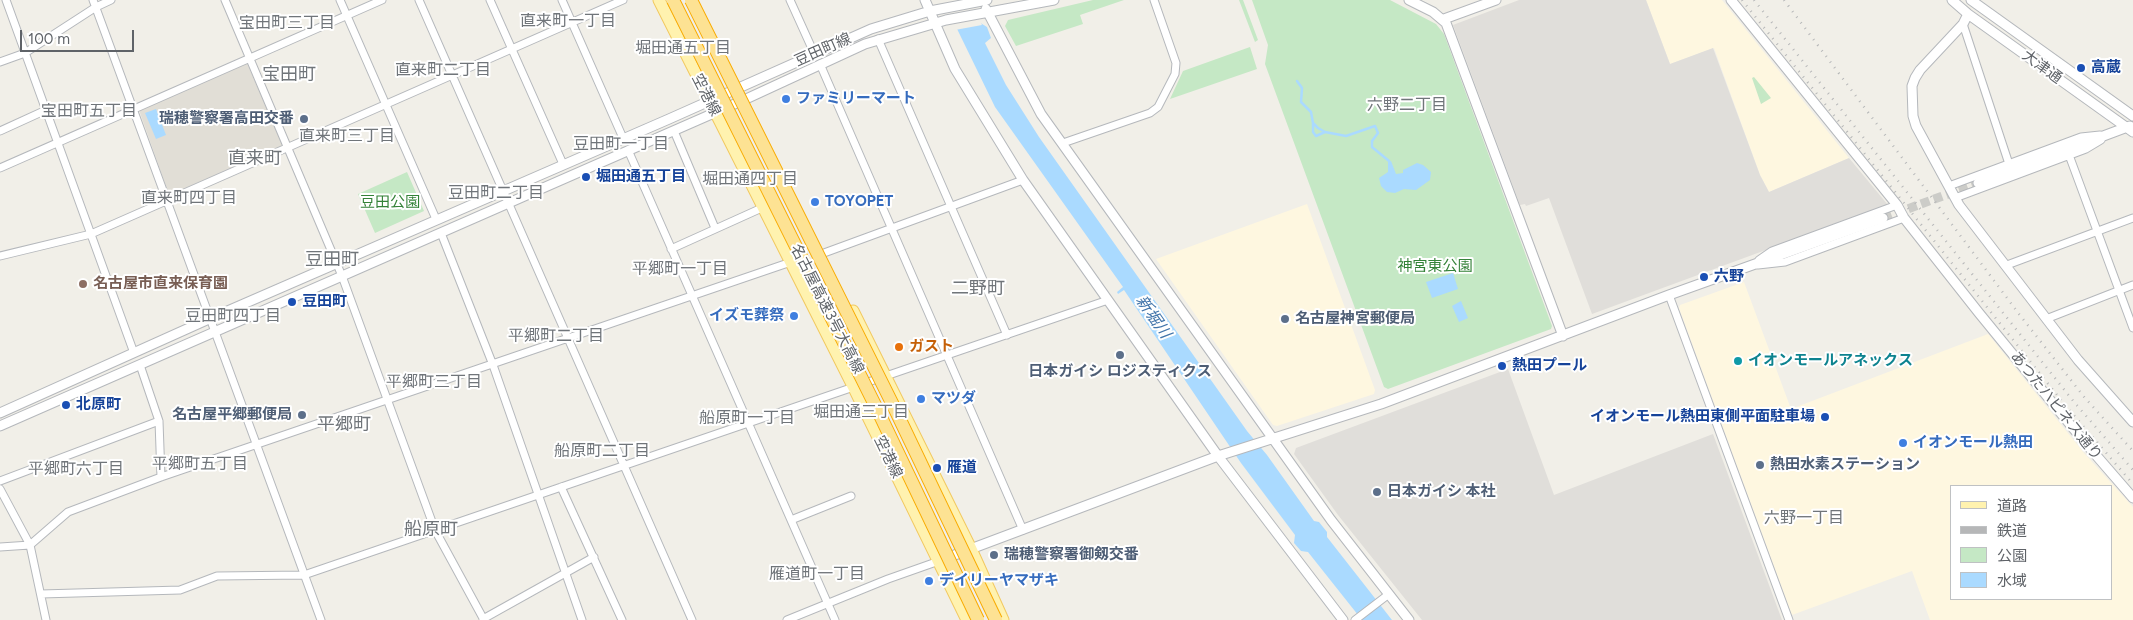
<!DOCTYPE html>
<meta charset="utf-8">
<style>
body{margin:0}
#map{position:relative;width:2133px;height:620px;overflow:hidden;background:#f1efe8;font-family:Figtree,"Noto Sans JP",sans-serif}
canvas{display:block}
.legend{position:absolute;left:1950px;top:485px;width:162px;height:115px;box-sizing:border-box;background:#fff;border:1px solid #bfc1c3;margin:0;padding:6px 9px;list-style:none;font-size:15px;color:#5f6368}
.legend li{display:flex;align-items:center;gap:10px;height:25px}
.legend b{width:25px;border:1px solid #bfc1c3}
.scale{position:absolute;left:20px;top:30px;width:114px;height:22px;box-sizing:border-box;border:2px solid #5f6368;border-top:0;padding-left:6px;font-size:15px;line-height:18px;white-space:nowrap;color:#5f6368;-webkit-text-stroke:4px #fff;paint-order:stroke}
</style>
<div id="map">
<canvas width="2133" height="620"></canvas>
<ul class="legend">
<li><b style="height:6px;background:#fff2af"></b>道路</li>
<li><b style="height:6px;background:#b6b7b8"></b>鉄道</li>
<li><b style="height:14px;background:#c5e8c5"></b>公園</li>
<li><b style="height:14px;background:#aadaff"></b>水域</li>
</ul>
<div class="scale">100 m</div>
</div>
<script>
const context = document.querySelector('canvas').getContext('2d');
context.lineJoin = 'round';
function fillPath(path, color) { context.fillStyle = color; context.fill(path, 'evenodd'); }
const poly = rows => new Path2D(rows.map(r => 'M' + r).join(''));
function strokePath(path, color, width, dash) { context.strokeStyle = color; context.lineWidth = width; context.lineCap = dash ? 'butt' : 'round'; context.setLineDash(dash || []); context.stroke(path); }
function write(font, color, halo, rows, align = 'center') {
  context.font = font + ' Figtree,"Noto Sans JP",sans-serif'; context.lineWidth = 4; context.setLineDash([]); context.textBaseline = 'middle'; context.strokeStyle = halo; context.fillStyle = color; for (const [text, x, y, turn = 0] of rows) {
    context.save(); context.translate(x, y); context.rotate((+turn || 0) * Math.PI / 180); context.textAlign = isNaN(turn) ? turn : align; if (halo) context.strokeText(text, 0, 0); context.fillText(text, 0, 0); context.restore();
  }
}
const commercial = poly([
 [1646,0,1722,0,1849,158,1769,192,1760,175,1714,48,1670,64],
 [1307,204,1375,390,1374,394,1277,426,1273,425,1156,259],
 [1744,282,1791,409,1988,334,2084,453,2133,507,2133,620,1930,620,1912,571,1792,615,1679,308,1680,305],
 [1952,486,2112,486,2112,599,1952,599]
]);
const industrial = poly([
 [1519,0,1646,0,1670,64,1713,48,1760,175,1769,192,1849,158,1888,205,1592,314,1549,198,1526,206,1525,204,1520,205,1453,25],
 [1508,369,1554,495,1713,434,1782,620,1422,620,1338,515,1294,454,1296,448]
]);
const education = poly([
 [246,61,283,146,169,195,139,110]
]);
const green = poly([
 [1093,0,1124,0,1080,15,1083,24,1016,46,1005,26,1008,20],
 [1239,0,1243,0,1258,40,1255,42],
 [1252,0,1390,0,1436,24,1444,34,1552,326,1551,329,1388,389,1384,387,1265,64,1268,45],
 [1250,47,1257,69,1170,99,1183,71],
 [1754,77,1771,98,1761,104,1752,78],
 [407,172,424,211,375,233,358,194]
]);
const water = poly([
 [943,0,987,27,991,38,985,43,1006,85,1039,137,1247,431,1267,455,1314,521,1319,522,1327,532,1327,537,1392,620,1362,620,1308,552,1301,551,1294,543,1295,535,1241,463,1124,290,1118,294,1117,292,1123,287,995,107],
 [156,109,166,135,156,139,145,113],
 [1391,161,1396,174,1403,173,1403,170,1417,163,1423,165,1431,172,1430,180,1416,190,1404,189,1395,193,1387,192,1381,186,1379,178,1388,172,1388,162],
 [1453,273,1458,289,1432,298,1426,282],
 [1461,301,1468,318,1459,322,1452,306]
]);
const pier = poly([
 [940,0,969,0,982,25,955,30]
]);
const stream = poly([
 [1297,81,1302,88,1301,102,1311,112,1313,123,1318,128,1325,132,1346,136,1375,126,1378,133,1372,141,1372,147,1389,161],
 [1313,123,1313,132,1316,136,1325,132]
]);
const tertiaryTunnel = poly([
 [1883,218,1978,183]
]);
const minor = poly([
 [6,0,134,353],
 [93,0,321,620],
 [225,0,342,276,435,530,484,620],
 [340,0,436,219],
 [419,0,692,620],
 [490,0,563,164],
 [562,0,623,138],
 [790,0,814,53],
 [1963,24,2009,164],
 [878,39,1007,335],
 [0,62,25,53,96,7,111,0],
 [820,64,1023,530],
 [0,131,46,110],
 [674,131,715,228],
 [1063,143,1150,113,1158,107,1175,74,1176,63,1154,0],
 [628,150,835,620],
 [2069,155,2133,328],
 [0,168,382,0],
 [1949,186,2081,137,2100,135],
 [1955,198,2086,149,2101,140],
 [441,233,493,365,582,620],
 [671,249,764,207],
 [824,253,1023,180],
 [0,256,91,234,623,0],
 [1759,260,1772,251,1897,205],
 [1758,265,1785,262,1904,218],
 [2007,265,2133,218],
 [1669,295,1789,620],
 [2046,319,2133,285],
 [140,365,159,421,161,477],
 [0,481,159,421],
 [561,487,622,620],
 [0,489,30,545,46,620],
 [791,520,851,496],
 [0,547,30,545,68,512,161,477,791,262],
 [41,594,180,590,217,576,304,575,1108,300],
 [483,619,594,557],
 [787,620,888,579,939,561],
 [1355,620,1389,594]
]);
const tertiary = poly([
 [925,0,955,69,1023,180,1218,456,1343,620],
 [1409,0,1433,12,1446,23,1563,336],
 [1731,0,1897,205,1904,218,1979,313,2082,439,2133,498],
 [1952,0,1968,14,2133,132],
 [1971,0,2133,116],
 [986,9,1041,114,1331,520,1409,620],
 [1968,14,1963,24,1920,70,1915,78,1912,86,1913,116,1916,126,1959,205,2078,360,2133,422],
 [1444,19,1496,0],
 [1978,183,2130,126],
 [0,413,209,319,669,119,871,29,930,11,987,0],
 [0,426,746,99,865,44,946,20,1054,0],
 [944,559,1218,456,1381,404,1669,295,1883,218]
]);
const primary = poly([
 [659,0,854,388,967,620],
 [853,311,971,549,1003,620]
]);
const rail = poly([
 [1742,0,2065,405,2133,484],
 [1754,0,2074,402,2133,470],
 [1784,0,2019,314,2085,398,2133,451]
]);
const motorwayBridge = poly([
 [673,0,878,411,978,620],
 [691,0,892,403,996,620]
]);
const markers = [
 [2081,68,5,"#1a4fb4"],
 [786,99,5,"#3f7fe0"],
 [304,119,5,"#5c6f8a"],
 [586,177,5,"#1a4fb4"],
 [815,202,5,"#3f7fe0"],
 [1704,277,5,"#1a4fb4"],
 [83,284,5,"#8d6e63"],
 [292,302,5,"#1a4fb4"],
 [794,316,5,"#3f7fe0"],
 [1285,319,5,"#5c6f8a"],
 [899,347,5,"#e8710a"],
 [1120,355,5,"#5c6f8a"],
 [1738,361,5,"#0f9aa8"],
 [1502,366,5,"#1a4fb4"],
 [921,399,5,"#3f7fe0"],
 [66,405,5,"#1a4fb4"],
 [302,415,5,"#5c6f8a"],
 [1825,417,5,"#1a4fb4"],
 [1903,443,5,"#3f7fe0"],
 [1760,465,5,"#5c6f8a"],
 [937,468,5,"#1a4fb4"],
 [1377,492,5,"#5c6f8a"],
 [994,555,5,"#5c6f8a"],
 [929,581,5,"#3f7fe0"]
];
const streetNames = [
 ["豆田町線",823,50,-24],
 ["大津通",2042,67,36],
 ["空港線",706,95,63],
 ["名古屋高速3号大高線",827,309,63],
 ["あつたハピネス通り",2056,406,51],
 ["空港線",888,457,64]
];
const transitNames = [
 ["高蔵",2091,68],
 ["堀田通五丁目",596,177],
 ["六野",1714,277],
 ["豆田町",302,302],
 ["熱田プール",1512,366],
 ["北原町",76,405],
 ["イオンモール熱田東側平面駐車場",1815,417,"right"],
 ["雁道",947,468]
];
const shopNames = [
 ["ファミリーマート",796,99],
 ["TOYOPET",825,202],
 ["イズモ葬祭",784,316,"right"],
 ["マツダ",931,399],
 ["イオンモール熱田",1913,443],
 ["デイリーヤマザキ",939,581]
];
const serviceNames = [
 ["瑞穂警察署高田交番",294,119,"right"],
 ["名古屋神宮郵便局",1295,319],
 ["日本ガイシ ロジスティクス",1120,372,"center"],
 ["名古屋平郷郵便局",292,415,"right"],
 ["熱田水素ステーション",1770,465],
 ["日本ガイシ 本社",1387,492],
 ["瑞穂警察署御剱交番",1004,555]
];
const parkNames = [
 ["豆田公園",390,203],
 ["神宮東公園",1435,267]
];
const educationNames = [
 ["名古屋市直来保育園",93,284]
];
const foodNames = [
 ["ガスト",909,347]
];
const cultureNames = [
 ["イオンモールアネックス",1748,361]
];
const neighbourhoodNames = [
 ["直来町一丁目",568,21],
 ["宝田町三丁目",287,23],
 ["堀田通五丁目",683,48],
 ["直来町二丁目",443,70],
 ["六野二丁目",1407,105],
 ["宝田町五丁目",89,111],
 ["直来町三丁目",347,136],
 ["豆田町一丁目",621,144],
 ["堀田通四丁目",750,179],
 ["豆田町二丁目",496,193],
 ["直来町四丁目",189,198],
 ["平郷町一丁目",680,269],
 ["豆田町四丁目",233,316],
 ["平郷町二丁目",556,336],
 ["平郷町三丁目",434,382],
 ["堀田通三丁目",861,412],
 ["船原町一丁目",747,418],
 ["船原町二丁目",602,451],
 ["平郷町五丁目",200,464],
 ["平郷町六丁目",76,469],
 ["六野一丁目",1804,518],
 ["雁道町一丁目",817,574]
];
const waterNames = [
 ["新堀川",1153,317,55]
];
const quarterNames = [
 ["宝田町",289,75],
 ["直来町",255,159],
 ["豆田町",332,260],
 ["二野町",978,289],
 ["平郷町",344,425],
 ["船原町",431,530]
];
fillPath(commercial, '#fef7e0');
fillPath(industrial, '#e0deda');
fillPath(education, '#e1ded6');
fillPath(green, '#c5e8c5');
fillPath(water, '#aadaff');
fillPath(pier, '#f1efe8');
strokePath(stream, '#aadaff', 2.5);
strokePath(tertiaryTunnel, '#ccccc8', 9, [9, 4.5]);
strokePath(minor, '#b5b8bc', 9);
strokePath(tertiary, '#b5b8bc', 11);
strokePath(primary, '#f2c960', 13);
strokePath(minor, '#fff', 7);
strokePath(tertiary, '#fff', 9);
strokePath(primary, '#fff2af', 11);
strokePath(rail, '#b6b7b8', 2.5, [1, 6]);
strokePath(motorwayBridge, '#f9ab00', 14, []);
strokePath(motorwayBridge, '#fde293', 12);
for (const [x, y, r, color] of markers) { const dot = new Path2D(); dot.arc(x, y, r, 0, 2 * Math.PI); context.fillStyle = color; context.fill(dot); strokePath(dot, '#fff', 2); }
write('15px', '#5f6368', '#fff', streetNames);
write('bold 15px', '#164399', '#fff', transitNames, 'left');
write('bold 15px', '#366cbe', '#fff', shopNames, 'left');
write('bold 15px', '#4e5e75', '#fff', serviceNames, 'left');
write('15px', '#348238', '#fff', parkNames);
write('bold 15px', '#785e54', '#fff', educationNames, 'left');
write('bold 15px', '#c56008', '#fff', foodNames, 'left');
write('bold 15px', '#0d838f', '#fff', cultureNames, 'left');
write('16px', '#70757a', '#fff', neighbourhoodNames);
write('italic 16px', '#4174aa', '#fff', waterNames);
write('18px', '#70757a', '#fff', quarterNames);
</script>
